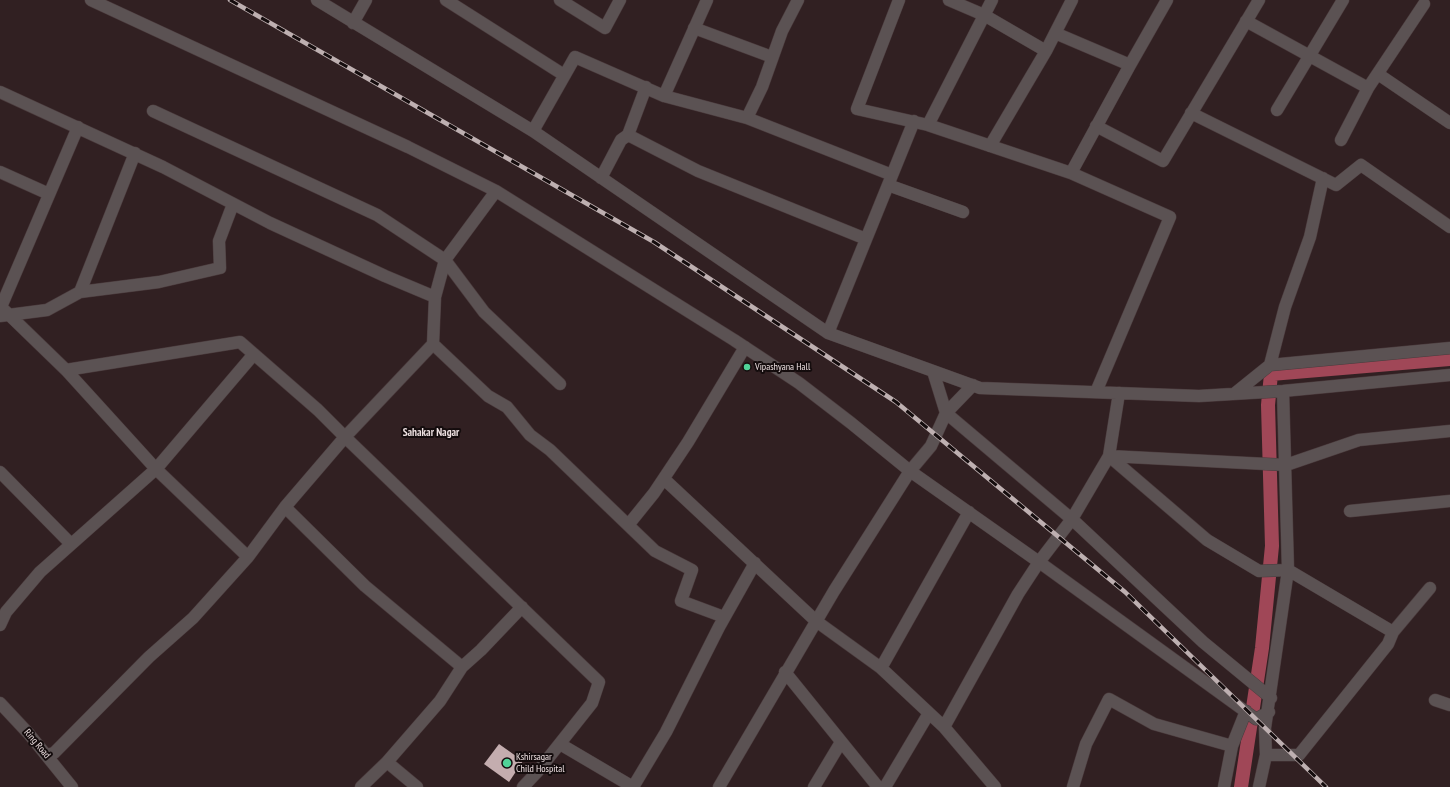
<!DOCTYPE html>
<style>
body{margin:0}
canvas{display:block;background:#312022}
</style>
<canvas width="1450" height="787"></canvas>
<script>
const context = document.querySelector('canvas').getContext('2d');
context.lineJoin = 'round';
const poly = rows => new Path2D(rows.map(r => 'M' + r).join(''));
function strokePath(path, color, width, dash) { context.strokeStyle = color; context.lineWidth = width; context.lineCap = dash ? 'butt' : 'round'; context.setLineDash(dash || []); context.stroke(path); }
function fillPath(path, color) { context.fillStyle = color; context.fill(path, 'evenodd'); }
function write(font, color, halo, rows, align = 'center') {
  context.font = font + ' "PT Sans Narrow",sans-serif'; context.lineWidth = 4; context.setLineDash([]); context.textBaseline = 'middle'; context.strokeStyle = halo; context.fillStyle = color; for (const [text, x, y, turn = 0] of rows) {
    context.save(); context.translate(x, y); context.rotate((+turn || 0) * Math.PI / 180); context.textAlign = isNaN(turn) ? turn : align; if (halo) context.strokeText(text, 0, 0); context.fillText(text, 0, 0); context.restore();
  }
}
const canal = poly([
 [1241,787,1262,648,1272,546,1268,405,1271,374,1450,359]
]);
const building = poly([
 [499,744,523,761,509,782,484,764]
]);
const minor = poly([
 [91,0,408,147,496,191,734,340,799,383,851,423,910,471,1039,562,1018,594,944,727,929,713,885,787],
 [317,0,533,131,828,333,980,388,1199,396,1283,391,1450,375],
 [446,0,564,75],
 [560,0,605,28,620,0],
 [899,0,857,109,928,125,1071,173,1130,65,1055,33],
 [949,0,984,15,1046,51],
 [1246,21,1368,88,1424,4],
 [353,23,366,0],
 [694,28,772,57],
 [1130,65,1167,0],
 [1378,74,1450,123],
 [0,92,163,167,270,223,385,276,435,297],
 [664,96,707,0],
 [1277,110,1343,0],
 [153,111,377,215,445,260,484,312,560,384],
 [1191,113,1336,185,1361,165,1450,227],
 [747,118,892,175],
 [928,125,992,0],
 [1096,126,1163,161,1259,0],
 [533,131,575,57,664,96,747,118,762,87,782,31,798,0],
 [628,135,698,171,866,239],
 [1341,140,1368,88],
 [990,146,1046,51,1072,0],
 [0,172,49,194],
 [1071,173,1170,217,1096,392],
 [601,178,621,140,628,135,646,87],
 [888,185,963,212],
 [496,191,445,260,435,297,433,344,345,437,599,682,592,703,538,771,523,787],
 [80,292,135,153],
 [0,316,47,310,80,292,159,282,220,268,219,241,233,204],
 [828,333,914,121],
 [240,342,318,410,345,437,285,507,248,557,156,469,66,370,240,342],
 [433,344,488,396,507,407,530,435,550,450,655,551,692,570,681,601,724,617],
 [1270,365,1285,307,1310,237,1323,178],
 [66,370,1,307,78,127],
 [933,371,946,413,973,385],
 [1119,393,1109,456,1072,519,1039,562,1256,719,1269,712],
 [1234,394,1270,365,1450,348],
 [0,472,71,544],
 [664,479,816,621,881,668],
 [285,507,365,586,462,667],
 [1350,511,1450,501],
 [629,524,654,493,688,442,745,347],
 [0,625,6,612,40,572,156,469,254,354],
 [1393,632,1288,570,1259,571,1207,540,1109,456,1286,465,1359,440,1450,431],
 [785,672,878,787],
 [1435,700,1450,705],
 [0,703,29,734,72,787],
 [929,713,881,668,969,512],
 [944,727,995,787],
 [560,744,633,787,666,732,719,627,755,563],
 [46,755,54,753,149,657,193,618,248,557],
 [1266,755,1299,755,1388,644,1393,632,1430,588],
 [387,762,440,701,462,667,481,650,522,607],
 [361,787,387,762,417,787],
 [719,787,834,591,910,471,931,446,946,413,1074,521,1203,642,1271,698],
 [814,787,841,742],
 [1073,787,1086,744,1109,699,1154,724,1232,746],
 [1224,787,1232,746,1246,711],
 [1259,787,1266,755,1265,728,1288,570,1283,391]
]);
const rail = poly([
 [230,0,654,242,896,402,1125,592,1326,787]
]);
const markers = [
 [747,367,4,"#50d398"],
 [507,763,5,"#50d398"]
];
const poiNames = [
 ["Vipashyana Hall",755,367],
 ["Kshirsagar",516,757],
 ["Child Hospital",516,769]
];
const streetNames = [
 ["Ring Road",37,744,50]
];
const neighbourhoodNames = [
 ["Sahakar Nagar",431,433]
];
strokePath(canal, '#a04757', 14);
fillPath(building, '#c4adaf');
strokePath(minor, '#4b3b3d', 13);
strokePath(minor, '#5b5253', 12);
strokePath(rail, '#beb0b1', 4.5);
strokePath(rail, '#140c0d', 3, [9]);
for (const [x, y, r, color] of markers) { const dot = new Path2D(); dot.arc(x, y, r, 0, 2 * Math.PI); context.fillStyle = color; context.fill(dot); strokePath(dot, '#140c0d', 1.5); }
write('10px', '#ede0e1', '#140c0d', poiNames, 'left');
write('10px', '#ede0e1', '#140c0d', streetNames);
write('bold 11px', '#ede0e1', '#140c0d', neighbourhoodNames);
</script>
